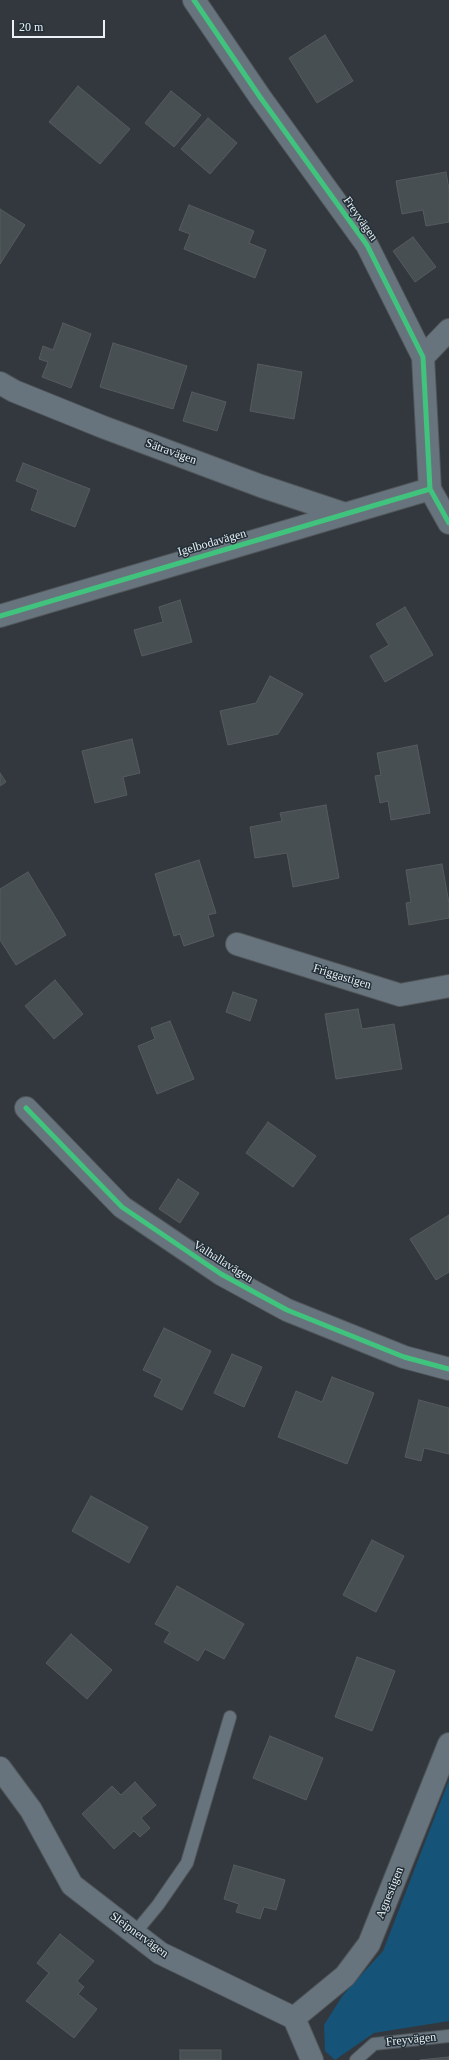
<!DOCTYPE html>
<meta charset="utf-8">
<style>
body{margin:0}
#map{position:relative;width:449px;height:2060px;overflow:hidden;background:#32383d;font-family:"Times New Roman",serif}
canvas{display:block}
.scale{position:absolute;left:12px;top:20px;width:93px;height:18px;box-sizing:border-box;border:2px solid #e9f1f6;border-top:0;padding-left:5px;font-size:12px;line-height:14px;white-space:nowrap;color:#e9f1f6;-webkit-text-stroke:3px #232f37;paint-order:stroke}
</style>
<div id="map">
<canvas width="449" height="2060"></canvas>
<div class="scale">20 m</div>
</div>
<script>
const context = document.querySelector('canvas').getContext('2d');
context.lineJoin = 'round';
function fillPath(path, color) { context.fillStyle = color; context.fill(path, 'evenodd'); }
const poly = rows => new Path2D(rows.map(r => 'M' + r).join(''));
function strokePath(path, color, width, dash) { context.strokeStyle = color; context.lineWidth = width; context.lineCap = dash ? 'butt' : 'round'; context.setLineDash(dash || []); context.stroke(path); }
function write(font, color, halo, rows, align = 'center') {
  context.font = font + ' "Times New Roman",serif'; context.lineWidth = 3; context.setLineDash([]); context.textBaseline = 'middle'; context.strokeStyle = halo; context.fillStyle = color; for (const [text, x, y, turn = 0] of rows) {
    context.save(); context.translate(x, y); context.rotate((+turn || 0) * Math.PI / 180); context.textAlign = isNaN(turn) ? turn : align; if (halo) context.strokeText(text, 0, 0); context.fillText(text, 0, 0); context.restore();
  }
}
const green = poly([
 [449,1780,449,2021,374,2033,335,2060,325,2051,324,2025,343,1995,383,1951]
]);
const building = poly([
 [325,35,353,81,317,103,289,58,325,35],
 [78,86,130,129,100,164,49,122,78,86],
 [171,91,201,115,174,147,145,123,171,91],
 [208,118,237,143,210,174,181,149,208,118],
 [446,172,449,189,449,222,426,226,423,210,402,214,396,181,446,172],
 [189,205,254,231,249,243,266,250,255,278,184,249,190,234,179,230,189,205],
 [0,209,25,225,0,264,0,209],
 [413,237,436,267,415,282,393,251,413,237],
 [63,323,91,334,71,388,42,377,48,362,39,359,43,346,53,350,63,323],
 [113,343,187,366,173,409,100,387,113,343],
 [258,364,302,372,294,419,250,411,258,364],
 [192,392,226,402,217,431,183,421,192,392],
 [23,463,90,489,75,527,31,510,38,490,16,481,23,463],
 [180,600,192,642,142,656,134,630,163,622,159,607,180,600],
 [405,607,433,655,385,682,370,656,389,645,376,624,405,607],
 [270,676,303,694,278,734,228,745,220,711,256,703,270,676],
 [132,739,140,773,123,777,127,795,95,803,82,751,132,739],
 [417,745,430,813,391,820,388,801,380,803,375,776,381,775,377,753,417,745],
 [0,773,6,782,0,786,0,773],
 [326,805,339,878,293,887,287,853,255,858,250,827,282,821,280,813,326,805],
 [199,860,216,913,208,915,214,936,184,946,180,934,174,936,155,874,199,860],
 [442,864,449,903,449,918,409,925,406,903,411,902,406,870,442,864],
 [28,872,66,935,16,965,0,940,0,889,28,872],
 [55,980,83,1014,54,1039,25,1006,55,980],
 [233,992,257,1000,250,1021,226,1012,233,992],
 [358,1009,362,1029,394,1024,402,1069,336,1079,325,1014,358,1009],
 [170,1021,194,1079,157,1094,138,1046,155,1039,151,1028,170,1021],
 [268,1122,316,1156,293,1187,246,1153,268,1122],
 [178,1179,199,1193,180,1223,159,1209,178,1179],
 [449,1215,449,1272,436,1280,410,1239,449,1215],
 [164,1328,211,1351,182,1410,154,1396,162,1379,143,1370,164,1328],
 [232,1354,262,1367,244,1407,214,1393,232,1354],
 [332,1377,374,1393,347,1464,278,1437,296,1391,322,1402,332,1377],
 [419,1400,449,1408,449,1454,424,1448,421,1461,405,1457,419,1400],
 [91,1496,148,1527,129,1563,72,1531,91,1496],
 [372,1540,404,1556,376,1612,343,1595,372,1540],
 [177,1586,244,1624,224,1659,205,1649,198,1661,164,1642,170,1632,155,1624,177,1586],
 [71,1634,112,1670,87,1699,46,1663,71,1634],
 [357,1657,395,1671,372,1731,335,1717,357,1657],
 [270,1736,323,1758,306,1800,253,1778,270,1736],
 [135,1782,156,1805,141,1818,150,1828,140,1837,134,1831,114,1849,82,1814,112,1786,121,1795,135,1782],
 [234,1865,285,1880,276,1910,264,1907,260,1919,236,1912,239,1904,224,1899,234,1865],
 [60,1934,94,1961,77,1981,84,1987,78,1994,97,2009,74,2038,26,2001,49,1973,37,1963,60,1934],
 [180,2050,221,2050,221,2060,180,2060,180,2050],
 [449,2057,449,2060,420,2060,429,2059,449,2057]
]);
const service = poly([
 [134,1934,158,1905,187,1863,230,1717],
 [356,2060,374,2044,449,2036]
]);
const minor = poly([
 [194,0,260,97,367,245,423,357,430,489,449,523],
 [423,357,449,330],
 [0,383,14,391,103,427,261,486,345,514],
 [0,616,430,489],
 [237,944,400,995,449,986],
 [26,1108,122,1207,221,1274,287,1310,404,1357,449,1369],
 [0,1768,31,1810,72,1885,160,1953,294,2018,312,2060],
 [294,2018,345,1976,369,1944,449,1744]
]);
const cycleway = poly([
 [194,0,260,97,367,245,423,357,430,489,449,523],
 [0,616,430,489],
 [26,1108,122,1207,221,1274,287,1310,404,1357,449,1369]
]);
const streetNames = [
 ["Freyvägen",360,219,55],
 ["Sätravägen",171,452,20],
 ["Igelbodavägen",212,543,-16],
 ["Friggastigen",342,977,17],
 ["Valhallavägen",223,1262,32],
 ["Agnestigen",390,1893,-68],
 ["Sleipnervägen",139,1935,36],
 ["Freyvägen",411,2040,-6]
];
fillPath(green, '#155378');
fillPath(building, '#484f53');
strokePath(building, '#565b60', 1);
strokePath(service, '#50565a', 14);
strokePath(minor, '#50565a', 24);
strokePath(service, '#68747d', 12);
strokePath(minor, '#68747d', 22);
strokePath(cycleway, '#40c37c', 5);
write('12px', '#e9f1f6', '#232f37', streetNames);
</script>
